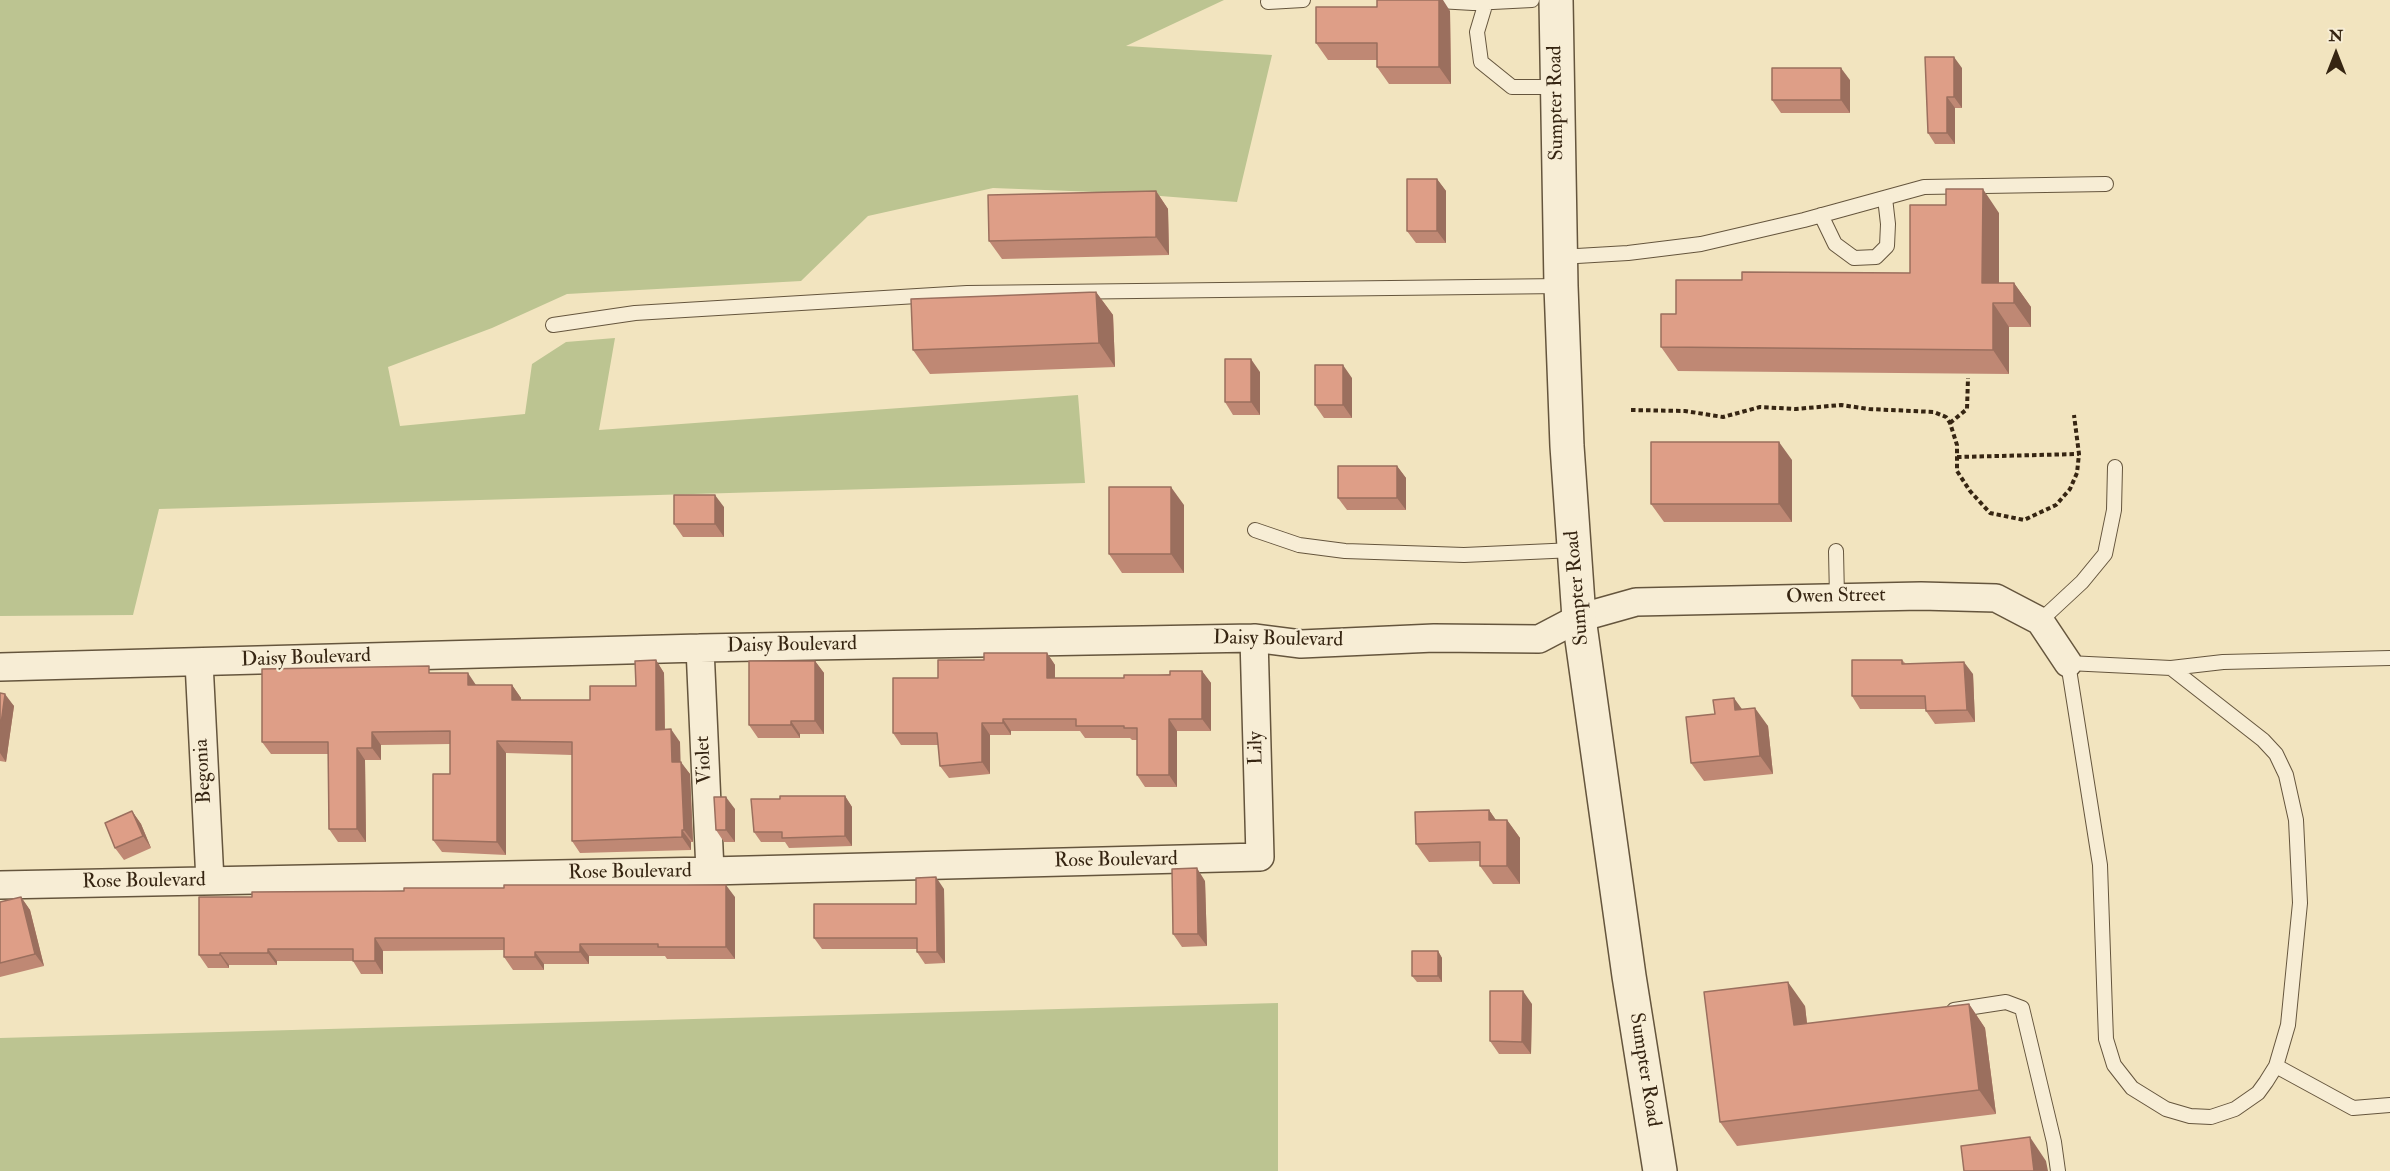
<!DOCTYPE html>
<style>
body{margin:0}
#map{position:relative;width:2390px;height:1171px;overflow:hidden;background:#f2e4bf;font-family:"IM FELL Double Pica",serif}
canvas{display:block}
.north{position:absolute;left:2306px;top:24px;width:60px;height:60px;-webkit-text-stroke:4px #f7edd5;paint-order:stroke;rotate:0deg;font-size:16px;font-weight:700;line-height:24px;text-align:center;color:#362512}
.north::after{content:'';display:block;margin:auto;width:21px;height:27px;background:#362512;clip-path:polygon(50% 0,100% 100%,50% 72%,0 100%)}
</style>
<div id="map">
<canvas width="2390" height="1171"></canvas>
<div class="north">N</div>
</div>
<script>
const context = document.querySelector('canvas').getContext('2d');
context.lineJoin = 'round';
function fillPath(path, color) { context.fillStyle = color; context.fill(path, 'evenodd'); }
const poly = rows => new Path2D(rows.map(r => 'M' + r).join(''));
function strokePath(path, color, width, dash) { context.strokeStyle = color; context.lineWidth = width; context.lineCap = dash ? 'butt' : 'round'; context.setLineDash(dash || []); context.stroke(path); }
function write(font, color, halo, rows, align = 'center') {
  context.font = font + ' "IM FELL Double Pica",serif'; context.lineWidth = 4.5; context.setLineDash([]); context.textBaseline = 'middle'; context.strokeStyle = halo; context.fillStyle = color; for (const [text, x, y, turn = 0] of rows) {
    context.save(); context.translate(x, y); context.rotate((+turn || 0) * Math.PI / 180); context.textAlign = isNaN(turn) ? turn : align; if (halo) context.strokeText(text, 0, 0); context.fillText(text, 0, 0); context.restore();
  }
}
const green = poly([
 [0,0,1224,0,1126,46,1272,55,1237,202,1122,193,993,188,868,216,801,281,567,294,492,328,388,367,400,426,525,414,532,364,566,342,615,338,599,430,1078,395,1085,483,159,509,133,615,0,616],
 [1278,1003,1278,1171,0,1171,0,1038]
]);
const path = poly([
 [1631,410,1685,411,1723,417,1760,407,1796,409,1841,405,1869,409,1934,412,1946,417,1950,423,1957,445,1957,471,1970,491,1990,513,2024,520,2056,505,2070,489,2077,473,2079,454,2074,415],
 [1950,423,1967,409,1968,378],
 [1957,457,2079,454]
]);
const service = poly([
 [1421,0,1473,3,1532,0],
 [1268,2,1303,0],
 [1486,2,1477,32,1481,62,1512,87,1557,87],
 [1821,215,1835,244,1854,258,1876,257,1887,246,1888,224,1885,198],
 [1560,257,1628,253,1701,244,1804,220,1924,187,2106,184],
 [553,325,635,313,967,293,1561,286],
 [1255,530,1299,545,1345,551,1464,555,1574,550],
 [1836,551,1837,597],
 [2040,621,2082,582,2105,554,2114,510,2115,467],
 [2068,663,2171,668,2263,740,2276,754,2286,775,2296,820,2300,903,2288,1025,2276,1066,2266,1082,2258,1093,2235,1109,2211,1117,2190,1116,2166,1109,2132,1088,2114,1065,2106,1039,2105,1012,2100,865,2068,663],
 [2171,668,2223,662,2390,658],
 [1954,1010,2006,1002,2022,1008,2054,1142,2058,1171],
 [2276,1066,2353,1108,2390,1105]
]);
const minor = poly([
 [700,648,710,871],
 [199,662,210,881],
 [0,667,700,648,1254,638,1301,644,1434,638,1539,639,1579,618,1636,602,1921,596,1996,598,2040,621,2068,663],
 [0,885,710,871,1260,857,1254,638]
]);
const tertiary = poly([
 [1556,0,1561,286,1567,446,1579,618,1629,976,1660,1171]
]);
const wall = poly([
 [1377,7,1450,11,1451,84,1389,84,1377,67,1377,60,1328,60,1316,43],
 [1962,68,1962,108,1955,108,1955,144,1935,144,1928,133],
 [1850,80,1850,113,1781,113,1772,100],
 [1437,179,1446,191,1446,243,1416,243,1407,231],
 [1156,191,1168,209,1169,255,1002,259,989,241],
 [1999,213,1999,283,2014,283,2031,307,2031,327,2009,327,2009,374,1678,371,1661,347,1676,314,1742,280,1910,273],
 [1096,292,1113,315,1115,367,930,374,913,350],
 [1260,372,1260,415,1233,415,1225,402],
 [1352,378,1352,418,1324,418,1315,405],
 [1792,460,1792,522,1664,522,1651,504],
 [1397,466,1406,478,1406,510,1347,510,1338,498],
 [1184,505,1184,573,1122,573,1109,554],
 [724,507,724,537,683,537,674,524],
 [1047,653,1055,665,1055,678,1124,678,1202,671,1211,683,1211,731,1177,731,1177,787,1145,787,1137,775,1137,740,1132,740,1130,738,1085,738,1080,731,1011,731,1011,735,990,735,990,774,949,778,940,766,938,745,901,745,893,733,938,678,984,660],
 [656,660,664,673,665,730,680,742,680,762,690,774,693,842,691,842,691,850,580,853,572,841,572,755,506,753,506,855,442,852,433,840,450,774,450,744,381,745,381,760,365,760,366,842,338,842,329,829,328,754,271,754,262,742,434,673,476,685,512,685,521,698,521,700,590,700,636,686],
 [1902,660,1906,664,1973,674,1975,722,1935,724,1926,711,1926,709,1860,709,1852,696],
 [815,661,824,673,824,734,800,734,800,738,758,738,749,725],
 [0,693,14,706,6,762,0,761],
 [1742,709,1768,726,1773,774,1704,781,1691,763,1715,714],
 [845,796,852,807,852,846,789,848,785,842,761,842,754,832,780,799],
 [735,809,735,842,724,842,716,830],
 [1489,810,1496,820,1507,820,1520,838,1520,884,1493,884,1480,866,1480,861,1429,862,1416,844],
 [132,811,141,824,151,848,124,860,115,848],
 [1205,881,1207,946,1182,947,1173,934],
 [944,889,945,963,925,964,917,952,917,949,822,949,814,938,916,904],
 [21,897,30,910,44,966,0,977,0,902],
 [735,897,735,959,667,959,665,956,589,956,589,964,544,964,544,970,513,970,504,957,504,950,383,951,383,974,361,974,353,961,277,961,277,965,229,965,229,968,208,968,199,955],
 [1438,951,1442,958,1442,982,1417,982,1412,976],
 [1532,1004,1531,1054,1499,1054,1490,1041],
 [1969,1004,1985,1028,1996,1114,1737,1146,1720,1122,1805,1006,1807,1024]
]);
const shadedWall = poly([
 [1439,0,1443,0,1450,11,1451,84,1439,67],
 [1954,57,1962,68,1962,108,1954,97],
 [1841,68,1850,80,1850,113,1841,100],
 [1947,97,1955,108,1955,144,1947,133],
 [1437,179,1446,191,1446,243,1437,231],
 [1983,189,1999,213,1999,303,1982,283],
 [1156,191,1168,209,1169,255,1156,237],
 [2014,283,2031,307,2031,327,2014,303],
 [1096,292,1113,315,1115,367,1099,343],
 [1993,303,2009,327,2009,374,1993,350],
 [1251,359,1260,372,1260,415,1251,402],
 [1343,365,1352,378,1352,418,1343,405],
 [1779,442,1792,460,1792,522,1779,504],
 [1397,466,1406,478,1406,510,1397,498],
 [1171,487,1184,505,1184,573,1171,554],
 [715,495,724,507,724,537,715,524],
 [1047,653,1055,665,1055,690,1047,678],
 [656,660,664,673,665,742,656,730],
 [815,661,824,673,824,734,815,721],
 [1964,662,1973,674,1975,722,1967,710],
 [1202,671,1211,683,1211,731,1202,719],
 [468,673,476,685,468,685],
 [512,685,521,698,521,712,512,700],
 [5,694,14,706,6,762,0,753,0,731],
 [1734,698,1747,716,1735,710],
 [1755,708,1768,726,1773,774,1760,756],
 [1003,719,1011,731,1011,735,1003,723],
 [1169,719,1177,731,1177,787,1169,775],
 [791,721,800,734,800,738,791,725],
 [982,723,990,735,990,774,982,762],
 [671,729,680,742,681,774,672,762],
 [372,732,381,745,381,760,372,748],
 [497,741,506,753,506,855,497,842],
 [357,748,365,760,366,842,357,829],
 [681,762,690,774,693,842,684,830],
 [845,796,852,807,852,846,845,836],
 [726,797,735,809,735,842,726,830],
 [1489,810,1502,829,1489,820],
 [132,811,141,824,151,848,143,836],
 [1507,820,1520,838,1520,884,1507,866],
 [682,830,691,842,691,850,682,837],
 [1197,868,1205,881,1207,946,1198,934],
 [936,877,944,889,945,963,937,952],
 [726,885,735,897,735,959,726,947],
 [21,897,30,910,44,966,35,954],
 [375,938,383,951,383,974,375,961],
 [580,944,589,956,589,964,580,952],
 [268,949,277,961,277,965,268,953],
 [1438,951,1442,958,1442,982,1438,976],
 [535,952,544,964,544,970,535,957],
 [220,953,229,965,229,968,220,955],
 [1788,982,1805,1006,1810,1049,1794,1025],
 [1523,991,1532,1004,1531,1054,1522,1042],
 [1969,1004,1985,1028,1996,1114,1979,1090],
 [2030,1137,2046,1161,2048,1171,2034,1171]
]);
const building = poly([
 [1377,0,1439,0,1439,67,1377,67,1377,43,1316,43,1316,7,1377,7,1377,0],
 [1925,57,1954,57,1954,97,1947,97,1947,133,1928,133,1925,57],
 [1772,68,1841,68,1841,100,1772,100,1772,68],
 [1407,179,1437,179,1437,231,1407,231,1407,179],
 [1946,189,1983,189,1982,283,2014,283,2014,303,1993,303,1993,350,1661,347,1661,314,1676,314,1676,280,1742,280,1742,272,1910,273,1910,205,1946,205,1946,189],
 [1156,191,1156,237,989,241,988,195,1156,191],
 [1096,292,1099,343,913,350,911,299,1096,292],
 [1225,359,1251,359,1251,402,1225,402,1225,359],
 [1315,365,1343,365,1343,405,1315,405,1315,365],
 [1651,442,1779,442,1779,504,1651,504,1651,442],
 [1338,466,1397,466,1397,498,1338,498,1338,466],
 [1109,487,1171,487,1171,554,1109,554,1109,487],
 [674,495,715,495,715,524,674,524,674,495],
 [984,653,1047,653,1047,678,1124,678,1124,675,1170,675,1170,671,1202,671,1202,719,1169,719,1169,775,1137,775,1137,728,1124,728,1124,726,1076,726,1076,719,1003,719,1003,723,982,723,982,762,940,766,937,733,893,733,893,678,938,678,938,660,984,660,984,653],
 [656,660,656,730,671,729,672,762,681,762,684,830,682,830,682,837,572,841,572,742,497,741,497,842,433,840,433,774,450,774,450,731,372,732,372,748,357,748,357,829,329,829,328,742,262,742,262,669,429,666,429,673,468,673,468,685,512,685,512,700,590,700,590,686,636,686,635,661,656,660],
 [1852,660,1902,660,1902,664,1964,662,1967,710,1926,711,1925,696,1852,696,1852,660],
 [749,661,815,661,815,721,791,721,791,725,749,725,749,661],
 [0,693,5,694,0,731,0,693],
 [1734,698,1735,710,1755,708,1760,756,1691,763,1686,717,1715,714,1713,700,1734,698],
 [780,796,845,796,845,836,782,838,782,832,754,832,751,799,780,799,780,796],
 [714,797,726,797,726,830,716,830,714,797],
 [1489,810,1489,820,1507,820,1507,866,1480,866,1480,842,1416,844,1415,812,1489,810],
 [132,811,143,836,115,848,105,823,132,811],
 [1197,868,1198,934,1173,934,1172,869,1197,868],
 [936,877,937,952,917,952,917,938,814,938,814,904,916,904,916,878,936,877],
 [504,885,726,885,726,947,658,947,658,944,580,944,580,952,535,952,535,957,504,957,504,938,375,938,375,961,353,961,353,949,268,949,268,953,220,953,220,955,199,955,199,897,252,897,252,892,404,891,404,888,504,888,504,885],
 [21,897,35,954,0,963,0,902,21,897],
 [1412,951,1438,951,1438,976,1412,976,1412,951],
 [1788,982,1794,1025,1969,1004,1979,1090,1720,1122,1704,992,1788,982],
 [1490,991,1523,991,1522,1042,1490,1041,1490,991],
 [2030,1137,2034,1171,1964,1171,1961,1146,2030,1137]
]);
const streetNames = [
 ["Sumpter Road",1557,103,-91],
 ["Sumpter Road",1578,588,-95],
 ["Owen Street",1836,597,-1],
 ["Daisy Boulevard",1278,640,1],
 ["Daisy Boulevard",792,646,-1],
 ["Daisy Boulevard",306,659,-2],
 ["Lily",1257,748,-91],
 ["Violet",705,760,-93],
 ["Begonia",204,771,-93],
 ["Rose Boulevard",1116,861,-1],
 ["Rose Boulevard",630,873,-1],
 ["Rose Boulevard",144,882,-1],
 ["Sumpter Road",1644,1070,81]
];
fillPath(green, '#bcc491');
strokePath(service, '#65553d', 16);
strokePath(minor, '#65553d', 30);
strokePath(tertiary, '#65553d', 36);
strokePath(path, '#362512', 4, [4.5, 3]);
strokePath(service, '#f7edd5', 14);
strokePath(minor, '#f7edd5', 27);
strokePath(tertiary, '#f7edd5', 33);
fillPath(wall, '#bf8874');
fillPath(shadedWall, '#9b6f5e');
fillPath(building, '#de9e87');
strokePath(building, '#9b6f5e', 1.5);
write('20px', '#362512', '#f7edd5', streetNames);
</script>
